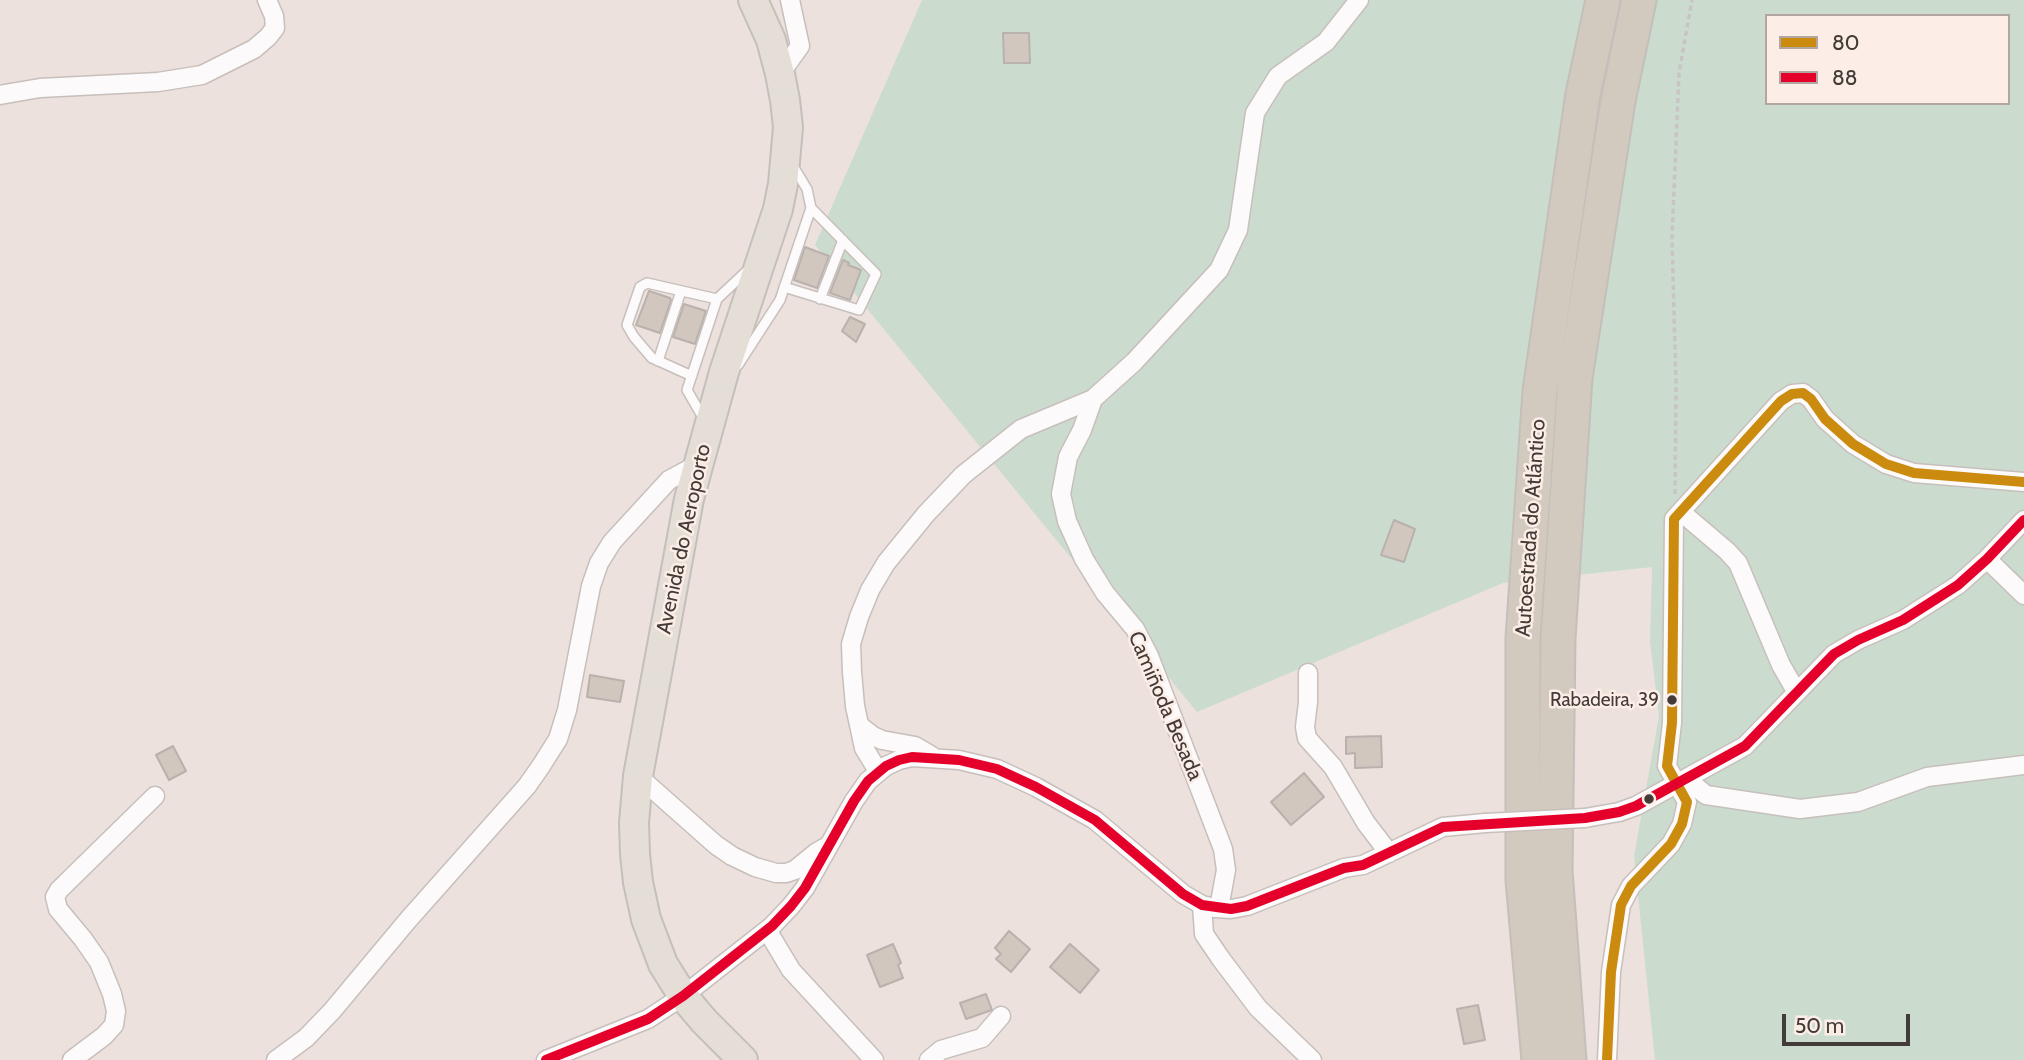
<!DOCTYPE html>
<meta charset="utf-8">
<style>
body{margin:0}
#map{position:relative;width:2024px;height:1060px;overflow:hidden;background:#ece1dc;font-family:Cabin,sans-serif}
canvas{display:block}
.legend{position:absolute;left:1765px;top:14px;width:245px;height:91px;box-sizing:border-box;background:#fcede6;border:2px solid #b2a6a0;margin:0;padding:9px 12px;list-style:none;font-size:21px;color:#423b37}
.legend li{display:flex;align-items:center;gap:14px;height:35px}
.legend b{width:35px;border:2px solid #b2a6a0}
.scale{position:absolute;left:1782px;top:1014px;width:128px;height:32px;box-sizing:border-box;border:4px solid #423b37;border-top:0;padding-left:9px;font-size:21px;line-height:24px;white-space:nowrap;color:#423b37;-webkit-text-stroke:5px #fcede6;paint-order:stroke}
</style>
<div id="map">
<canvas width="2024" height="1060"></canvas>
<ul class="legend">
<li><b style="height:9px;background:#ca8b0e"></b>80</li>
<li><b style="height:9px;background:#e4002b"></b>88</li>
</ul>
<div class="scale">50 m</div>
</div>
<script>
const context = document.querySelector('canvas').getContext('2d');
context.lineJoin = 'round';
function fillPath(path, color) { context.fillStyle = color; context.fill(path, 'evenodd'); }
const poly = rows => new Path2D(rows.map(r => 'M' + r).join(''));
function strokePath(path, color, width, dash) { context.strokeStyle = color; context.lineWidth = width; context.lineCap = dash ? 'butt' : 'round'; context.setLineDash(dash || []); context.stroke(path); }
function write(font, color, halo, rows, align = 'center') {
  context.font = font + ' Cabin,sans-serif'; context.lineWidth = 5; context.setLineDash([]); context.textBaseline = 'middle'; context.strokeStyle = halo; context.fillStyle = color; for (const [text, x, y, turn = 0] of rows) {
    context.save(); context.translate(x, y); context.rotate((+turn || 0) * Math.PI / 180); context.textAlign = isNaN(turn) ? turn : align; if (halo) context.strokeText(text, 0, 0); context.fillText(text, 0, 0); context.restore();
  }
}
const green = poly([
 [922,0,2024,0,2024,1060,1655,1060,1634,856,1659,716,1650,641,1652,567,1503,583,1197,712,815,245],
 [1767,16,2008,16,2008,103,1767,103]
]);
const building = poly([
 [1003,33,1029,33,1030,63,1004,63,1003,33],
 [805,247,829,256,817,288,794,280,805,247],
 [843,260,849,263,848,265,861,270,850,300,830,293,843,260],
 [649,291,670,298,671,300,660,333,636,325,649,291],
 [684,304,706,311,695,344,673,337,684,304],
 [850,317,865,324,856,342,842,331,850,317],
 [1394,520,1415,529,1404,562,1381,555,1394,520],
 [590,675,624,681,620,702,587,697,590,675],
 [1381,736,1382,767,1355,768,1355,753,1346,754,1346,737,1381,736],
 [173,746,186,771,169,780,156,755,173,746],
 [1304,773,1324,797,1291,825,1271,802,1304,773],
 [1009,931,1030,949,1011,972,996,959,1001,954,995,948,1009,931],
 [893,944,901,963,898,965,903,978,880,987,867,955,893,944],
 [1070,944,1099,970,1080,993,1050,967,1070,944],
 [986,994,992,1010,966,1019,960,1003,986,994],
 [1478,1005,1485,1040,1464,1044,1457,1009,1478,1005]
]);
const path = poly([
 [1675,494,1676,385,1672,238,1679,73,1692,0]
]);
const service = poly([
 [784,287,859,310,876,274,811,208],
 [820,299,843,240],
 [658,361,681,291],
 [738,365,780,300,811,208,807,189,793,166],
 [692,376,652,358,634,337,627,325,640,287,647,283,717,299],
 [705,421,687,390,717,299,749,269]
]);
const minor = poly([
 [780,74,800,46,790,0],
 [0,95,40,88,158,82,202,75,254,49,268,37,275,28,274,16,267,0],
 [1093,399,1082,430,1068,457,1061,494,1067,521,1084,559,1105,593,1135,629,1149,656,1223,849,1226,870,1219,908],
 [1681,512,1727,551,1738,563,1781,665,1796,691],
 [1987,559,2024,595],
 [1308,673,1308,702,1305,727,1307,738,1333,767,1366,823,1389,853],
 [859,725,873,736,882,740,915,746,932,756],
 [878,771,864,748,855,706,852,672,851,644,859,617,870,590,886,563,926,514,963,475,1021,429,1093,399,1134,362,1219,270,1238,230,1255,113,1278,76,1326,42,1359,0],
 [638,776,716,845,732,856,755,867,776,873,786,873,795,870,817,852,824,848],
 [1690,776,1695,786,1706,795,1800,809,1858,802,1927,777,2024,765],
 [1585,818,1619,812,1636,806,1745,746,1834,654,1858,640,1903,620,1958,585,1987,559,2024,520],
 [1202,905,1204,934,1221,959,1258,1008,1312,1060],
 [767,930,791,970,874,1060],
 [72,1060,104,1036,114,1025,116,1011,112,994,99,962,83,939,58,909,55,897,59,890,155,796],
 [276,1060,306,1038,332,1011,408,920,527,786,541,766,558,739,567,710,591,586,599,563,612,542,669,480,697,465],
 [546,1060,648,1019,683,996,772,926,791,906,805,888,854,801,868,781,886,766,899,760,912,757,959,760,997,769,1036,787,1095,820,1183,894,1202,905,1215,908,1231,909,1247,906,1344,868,1363,865,1443,827,1485,823],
 [929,1060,941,1050,982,1038,1001,1016],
 [1607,1060,1611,972,1621,905,1631,886,1671,844,1682,824,1687,802,1667,766,1672,723,1674,519,1781,401,1792,394,1803,393,1811,399,1825,419,1853,444,1886,464,1914,473,2024,482]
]);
const primary = poly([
 [743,1060,704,1021,683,996,663,964,646,919,638,882,635,854,634,823,638,776,689,499,724,372,778,209,783,184,788,127,785,100,780,74,771,40,753,0]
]);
const motorway = poly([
 [1539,1060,1523,880,1523,638,1540,391,1583,94,1603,0],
 [1569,1060,1555,870,1558,638,1575,378,1618,101,1639,0]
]);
const minorBridge = poly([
 [1485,823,1585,818]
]);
const bus1 = poly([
 [1607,1060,1611,972,1621,905,1631,886,1671,844,1682,824,1687,802,1667,766,1672,723,1674,519,1781,401,1792,394,1803,393,1811,399,1825,419,1853,444,1886,464,1914,473,2024,482]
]);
const bus2 = poly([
 [546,1060,648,1019,683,996,772,926,791,906,805,888,854,801,868,781,886,766,899,760,912,757,959,760,997,769,1036,787,1095,820,1183,894,1202,905,1231,909,1247,906,1344,868,1363,865,1443,827,1585,818,1619,812,1636,806,1745,746,1834,654,1858,640,1903,620,1958,585,1987,559,2024,520]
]);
const markers = [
 [1672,700,6,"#423b37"],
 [1649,799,6,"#423b37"]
];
const busNames = [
 ["Rabadeira, 39",1659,700]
];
const streetNames = [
 ["Autoestrada do Atlántico",1531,528,-86],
 ["Avenida do Aeroporto",684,539,-78],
 ["Camiñoda Besada",1165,706,67]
];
fillPath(green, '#cbdccf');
fillPath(building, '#d2c7be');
strokePath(building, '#b9b1ad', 2);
strokePath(service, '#c7bfbb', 12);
strokePath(minor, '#c7bfbb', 21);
strokePath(primary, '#c4bfbb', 32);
strokePath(motorway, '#c4bfbb', 37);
strokePath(path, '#c7c4c3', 3.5, [5, 3.5]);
strokePath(service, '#fcfafa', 9);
strokePath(minor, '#fcfafa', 18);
strokePath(primary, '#e4ded6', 28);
strokePath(motorway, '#d2cabf', 33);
strokePath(minorBridge, '#c7bfbb', 21, []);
strokePath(minorBridge, '#fcfafa', 18);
strokePath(bus1, '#ca8b0e', 10);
strokePath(bus2, '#e4002b', 10);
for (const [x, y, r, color] of markers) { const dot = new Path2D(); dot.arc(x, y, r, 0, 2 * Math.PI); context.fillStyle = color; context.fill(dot); strokePath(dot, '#fcede6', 2.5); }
write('19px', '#423b37', '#fcede6', busNames, 'right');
write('21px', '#423b37', '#fcede6', streetNames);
</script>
